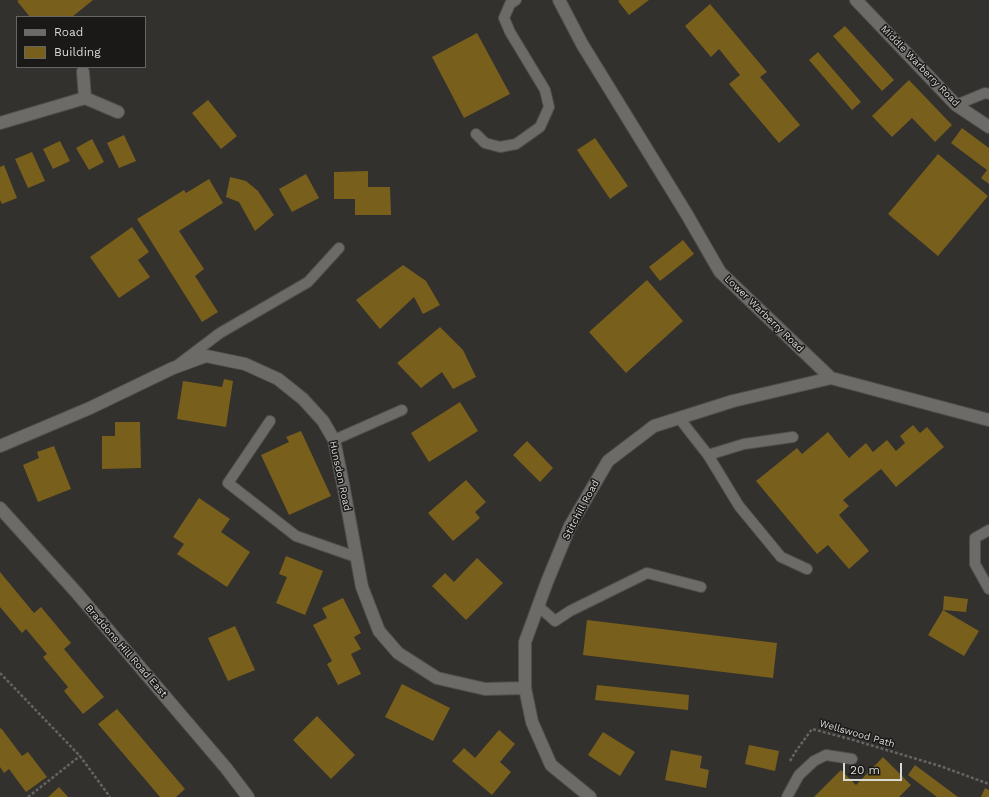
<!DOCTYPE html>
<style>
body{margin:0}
#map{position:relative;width:989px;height:797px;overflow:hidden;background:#32312e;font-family:"Work Sans",sans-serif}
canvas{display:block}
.legend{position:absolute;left:16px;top:16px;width:130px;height:52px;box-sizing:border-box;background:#1a1918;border:1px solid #666664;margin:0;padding:5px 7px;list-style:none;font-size:12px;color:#d9d9d7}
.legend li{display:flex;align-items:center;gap:8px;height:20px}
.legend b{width:20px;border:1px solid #666664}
.scale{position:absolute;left:843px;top:763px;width:59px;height:18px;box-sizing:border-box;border:2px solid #d9d9d7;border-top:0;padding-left:5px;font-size:12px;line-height:14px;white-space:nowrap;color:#d9d9d7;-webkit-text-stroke:3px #1a1918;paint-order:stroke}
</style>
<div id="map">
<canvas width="989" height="797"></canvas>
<ul class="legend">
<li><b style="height:5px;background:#6d6b68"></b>Road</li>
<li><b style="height:11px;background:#795f1c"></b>Building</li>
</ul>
<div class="scale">20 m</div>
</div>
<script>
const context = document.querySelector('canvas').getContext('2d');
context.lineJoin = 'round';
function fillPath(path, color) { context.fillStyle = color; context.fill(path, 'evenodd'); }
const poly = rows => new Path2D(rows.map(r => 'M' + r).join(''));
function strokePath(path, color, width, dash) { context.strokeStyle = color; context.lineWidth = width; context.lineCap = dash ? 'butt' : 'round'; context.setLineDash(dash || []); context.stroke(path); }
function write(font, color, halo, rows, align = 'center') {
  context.font = font + ' "Work Sans",sans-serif'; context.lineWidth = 3; context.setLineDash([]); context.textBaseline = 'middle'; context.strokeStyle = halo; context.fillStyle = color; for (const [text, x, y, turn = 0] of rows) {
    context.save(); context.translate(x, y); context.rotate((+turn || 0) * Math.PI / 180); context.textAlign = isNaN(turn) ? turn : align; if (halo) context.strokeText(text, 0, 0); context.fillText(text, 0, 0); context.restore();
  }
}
const building = poly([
 [19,0,93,0,72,17,30,17,17,1],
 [620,0,649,0,629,15,618,1],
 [710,4,767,72,760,77,800,125,779,143,729,84,740,75,719,49,711,57,685,26],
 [845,26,894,80,882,91,833,36],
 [477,33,510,94,464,118,432,57],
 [818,52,861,102,852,110,809,60],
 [909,80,952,125,935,142,912,118,892,137,872,116],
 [208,100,237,136,221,149,192,113],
 [962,128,989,148,989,184,981,178,987,170,951,143],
 [124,135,136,161,119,168,107,143],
 [595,138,628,186,610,199,577,150],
 [92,139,104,162,89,170,76,148],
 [60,141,70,161,53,169,43,149],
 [32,152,45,181,28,188,15,159],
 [938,154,988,196,938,256,888,214],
 [4,165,17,198,2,204,0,200,0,167],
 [368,171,368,187,390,187,391,215,355,215,355,199,334,199,334,172],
 [306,174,319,198,292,212,279,189],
 [230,177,246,181,258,191,274,215,255,231,239,202,226,197],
 [209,179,223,203,179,231,204,269,195,276,218,312,202,322,137,219,184,190,186,193],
 [132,227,149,252,138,260,150,277,119,298,90,257],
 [683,240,694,254,660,281,649,267],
 [403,265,426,281,440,305,423,314,414,297,380,329,356,300],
 [647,280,683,321,626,373,589,332],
 [440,327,463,350,476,377,453,389,442,372,421,388,397,363],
 [224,379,233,381,226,427,177,419,183,381,222,387],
 [460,402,478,431,429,462,411,433],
 [115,422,140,422,141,468,102,469,102,436,115,436],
 [913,425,920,433,927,427,944,447,896,487,881,469,843,500,849,506,839,515,869,551,849,569,828,545,817,554,756,481,797,448,802,454,828,432,849,458,866,443,873,452,887,440,896,451,905,443,900,436],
 [301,431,331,496,289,515,261,455,289,442,286,437],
 [527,441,553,468,540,482,513,455],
 [54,446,71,489,38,502,23,465,39,458,37,452],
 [466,480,486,502,475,512,480,518,453,541,428,513],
 [199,498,230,519,221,532,250,552,227,587,177,554,184,544,173,537],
 [286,556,323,571,305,615,276,603,287,577,279,574],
 [477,558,503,583,466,620,432,586,445,573,454,582],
 [0,572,34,613,41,607,71,643,64,649,104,697,83,714,64,691,68,687,43,657,47,654,26,629,22,633,0,607],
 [944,596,968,599,966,612,943,610],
 [343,598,361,633,354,637,361,649,351,654,361,674,338,685,327,664,332,661,313,625,327,618,322,608],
 [943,610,979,631,964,656,928,635],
 [587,620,777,643,773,678,583,655],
 [235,626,255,670,228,681,208,638],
 [402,684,450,708,433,741,385,717],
 [597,685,689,695,688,710,595,700],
 [117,709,185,789,176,797,160,797,98,724],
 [317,716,355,755,331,779,293,740],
 [1,728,22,756,28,752,47,777,26,792,9,769,4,773,0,767,0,729],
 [499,730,515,744,500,762,511,772,492,795,452,761,464,748,475,758],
 [603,732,635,752,620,776,588,755],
 [749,745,779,751,775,771,745,764],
 [671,750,702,756,700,768,709,770,706,788,665,780],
 [883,757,911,785,899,797,814,797,841,770,856,785],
 [915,765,958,797,937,797,908,775],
 [59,787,68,797,48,797],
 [985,788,989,790,989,797,981,797]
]);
const path = poly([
 [0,673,80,756,110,797],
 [790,761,796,751,812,729,850,739,940,766,989,784],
 [28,797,80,756]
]);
const lane = poly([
 [956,105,985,93,989,94],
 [476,134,485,143,500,147,516,144,540,127,549,107,545,90,510,32,504,18,510,4,516,0],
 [179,364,220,333,308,282,339,248],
 [679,418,708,455,739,506,781,557,807,569],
 [270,421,228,483,296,536,356,557],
 [334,440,402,410],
 [708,455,744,444,793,437],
 [989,530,975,538,975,564,989,589],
 [538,606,555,621,570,611,647,573,701,587],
 [787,797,788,795,799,775,814,761,826,755,852,759]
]);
const street = poly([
 [559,0,582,44,686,213,720,272,831,378,989,420],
 [856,0,956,105,989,127],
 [83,72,85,98],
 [0,123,85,98,118,112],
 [0,446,90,408,173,368,206,356,245,364,278,379,303,399,323,421,334,440,343,484,362,587,379,631,398,653,437,678,485,689,525,688],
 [0,508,76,592,226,768,248,797],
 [590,797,551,765,532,722,525,688,525,642,547,582,570,526,608,461,654,426,733,401,831,378]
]);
const streetNames = [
 ["Middle Warberry Road",920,66,46],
 ["Lower Warberry Road",764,314,44],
 ["Hunsdon Road",340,476,78],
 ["Stitchill Road",581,510,-62],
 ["Braddons Hill Road East",126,651,49],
 ["Wellswood Path",857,734,16]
];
fillPath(building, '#795f1c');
strokePath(lane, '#4f4f4c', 12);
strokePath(street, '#4f4f4c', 14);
strokePath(path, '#656461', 2.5, [3, 2]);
strokePath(lane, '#6d6b68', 10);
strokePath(street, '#6d6b68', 12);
write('10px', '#d9d9d7', '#1a1918', streetNames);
</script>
